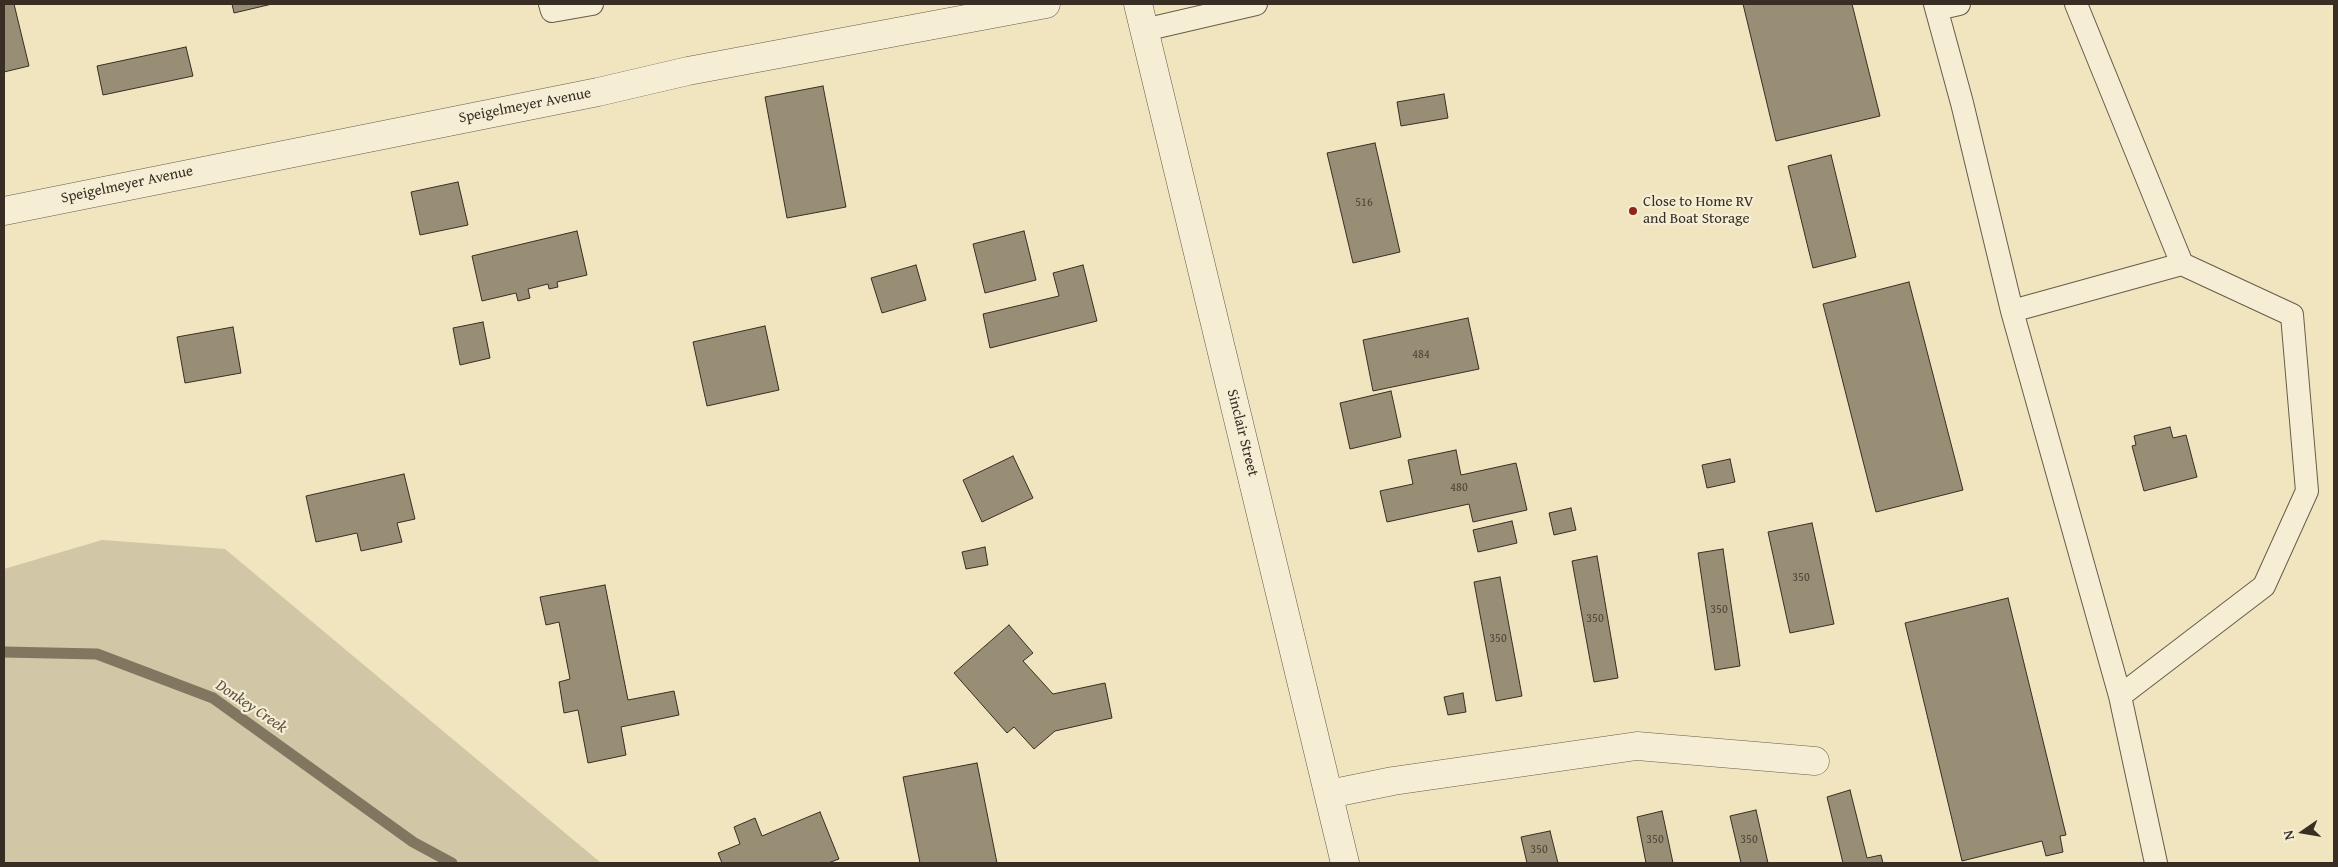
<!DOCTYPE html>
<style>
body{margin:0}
#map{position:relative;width:2338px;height:867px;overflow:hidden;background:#f0e5bf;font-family:"Gentium Book Plus",serif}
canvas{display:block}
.frame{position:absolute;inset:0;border:5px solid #382e24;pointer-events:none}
.north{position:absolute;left:2278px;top:807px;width:50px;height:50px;-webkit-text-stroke:4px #f5eed5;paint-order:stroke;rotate:257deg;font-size:14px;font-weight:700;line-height:20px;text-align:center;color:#382e24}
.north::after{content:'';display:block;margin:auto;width:18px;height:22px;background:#382e24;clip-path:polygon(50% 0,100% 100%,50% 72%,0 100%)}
</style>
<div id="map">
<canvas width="2338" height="867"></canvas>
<div class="frame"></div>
<div class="north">N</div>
</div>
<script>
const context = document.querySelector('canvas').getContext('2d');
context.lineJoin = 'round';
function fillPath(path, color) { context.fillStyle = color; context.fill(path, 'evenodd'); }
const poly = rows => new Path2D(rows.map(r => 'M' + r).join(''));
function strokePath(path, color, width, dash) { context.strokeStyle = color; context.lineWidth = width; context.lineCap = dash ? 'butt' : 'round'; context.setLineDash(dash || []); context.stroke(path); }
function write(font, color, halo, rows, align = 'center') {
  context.font = font + ' "Gentium Book Plus",serif'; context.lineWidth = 4.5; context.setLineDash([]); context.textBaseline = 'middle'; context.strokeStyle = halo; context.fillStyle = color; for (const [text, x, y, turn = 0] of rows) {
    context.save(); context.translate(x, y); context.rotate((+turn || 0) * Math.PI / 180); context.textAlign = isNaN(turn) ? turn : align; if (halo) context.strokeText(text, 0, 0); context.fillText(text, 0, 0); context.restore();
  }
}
const green = poly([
 [102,540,225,549,601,863,4,863,4,569]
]);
const stream = poly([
 [4,652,97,654,213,698,413,842,452,863]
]);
const building = poly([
 [4,4,14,4,29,66,4,72,4,4],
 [232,4,272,4,234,13,232,4],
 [1743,4,1852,4,1880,116,1776,141,1743,4],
 [186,47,193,76,103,95,97,66,186,47],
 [823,86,846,207,787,218,765,97,823,86],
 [1444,94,1448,118,1401,126,1397,102,1444,94],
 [1375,143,1400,252,1353,263,1327,153,1375,143],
 [1831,155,1856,257,1813,268,1788,166,1831,155],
 [458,182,468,225,420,235,411,192,458,182],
 [577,231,587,275,557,282,558,287,549,289,548,284,528,289,530,298,518,301,516,293,482,301,472,256,577,231],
 [1024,231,1036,280,985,293,973,244,1024,231],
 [916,265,926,300,882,313,871,278,916,265],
 [1083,265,1097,321,990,348,983,314,1059,296,1053,273,1083,265],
 [1909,282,1963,490,1876,512,1823,304,1909,282],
 [1468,318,1479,369,1373,391,1363,340,1468,318],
 [483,322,490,358,460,365,453,328,483,322],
 [765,326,779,390,707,406,693,342,765,326],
 [233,327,241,373,185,383,177,337,233,327],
 [1391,391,1401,437,1350,449,1340,403,1391,391],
 [2170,427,2173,438,2186,435,2197,477,2144,491,2132,446,2136,445,2134,436,2170,427],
 [1456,450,1461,475,1516,463,1527,510,1473,522,1469,504,1387,522,1380,491,1413,484,1408,460,1456,450],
 [1013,456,1033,498,982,522,963,480,1013,456],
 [1730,459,1735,482,1707,488,1702,465,1730,459],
 [404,474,415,519,397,523,402,542,361,551,357,533,316,542,306,496,404,474],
 [1571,508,1576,530,1554,535,1549,513,1571,508],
 [1512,521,1517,543,1478,552,1473,530,1512,521],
 [1812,523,1834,624,1790,633,1768,532,1812,523],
 [985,547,988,565,966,569,962,552,985,547],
 [1723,549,1740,666,1715,670,1698,553,1723,549],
 [1597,556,1618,678,1594,682,1572,561,1597,556],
 [1500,577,1522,696,1496,701,1474,582,1500,577],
 [605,585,628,700,674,691,679,715,621,727,626,755,588,763,578,710,564,713,559,682,570,679,559,622,546,625,540,597,605,585],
 [2008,598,2066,835,2060,836,2063,852,2046,856,2042,841,1962,861,1905,623,2008,598],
 [1009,625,1033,653,1023,661,1053,694,1105,683,1112,718,1055,731,1034,749,1014,727,1007,733,954,673,1009,625],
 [1463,693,1466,712,1448,715,1444,697,1463,693],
 [977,763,997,863,920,863,903,777,977,763],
 [1850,790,1867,858,1881,855,1883,863,1843,863,1827,797,1850,790],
 [1756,810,1768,863,1741,863,1730,816,1756,810],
 [1662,811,1673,863,1646,863,1637,817,1662,811],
 [820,812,839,859,828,863,722,863,718,853,740,844,734,827,755,818,762,836,820,812],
 [1550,831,1558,863,1527,863,1521,837,1550,831]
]);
const service = poly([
 [550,4,552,11,592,4],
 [1935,4,1962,103,2012,311,2120,696,2156,863],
 [2076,4,2182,264],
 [1937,9,1959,4],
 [1144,30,1256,4],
 [2012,311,2182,264,2292,315,2307,491,2264,586,2120,696]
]);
const minor = poly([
 [4,211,598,92,688,71,1046,4],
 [1329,794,1393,781,1637,746,1815,761]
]);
const tertiary = poly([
 [1138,4,1345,863]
]);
const markers = [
 [1633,211,5,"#8f2418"]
];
const numberNames = [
 ["516",1364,203],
 ["484",1421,355],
 ["480",1459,488],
 ["350",1801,578],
 ["350",1719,610],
 ["350",1595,619],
 ["350",1498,639],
 ["350",1655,840],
 ["350",1749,840],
 ["350",1539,850]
];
const streetNames = [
 ["Speigelmeyer Avenue",525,106,-11],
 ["Speigelmeyer Avenue",127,185,-12],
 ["Sinclair Street",1242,433,76]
];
const poiNames = [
 ["Close to Home RV",1643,202],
 ["and Boat Storage",1643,219]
];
const waterNames = [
 ["Donkey Creek",251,707,34]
];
fillPath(green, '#d1c6a5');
strokePath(stream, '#817761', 11);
fillPath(building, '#988d75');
strokePath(building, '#382e24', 1);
strokePath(service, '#665c4b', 24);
strokePath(minor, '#665c4b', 29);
strokePath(tertiary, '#665c4b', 29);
strokePath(service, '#f5eed5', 22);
strokePath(minor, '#f5eed5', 28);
strokePath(tertiary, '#f5eed5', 28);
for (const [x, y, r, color] of markers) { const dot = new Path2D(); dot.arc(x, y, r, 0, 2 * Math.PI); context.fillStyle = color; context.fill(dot); strokePath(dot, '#f5eed5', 2); }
write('12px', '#504638', null, numberNames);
write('15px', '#382e24', '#f5eed5', streetNames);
write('15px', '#382e24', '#f5eed5', poiNames, 'left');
write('italic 16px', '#5c5243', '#f5eed5', waterNames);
</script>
